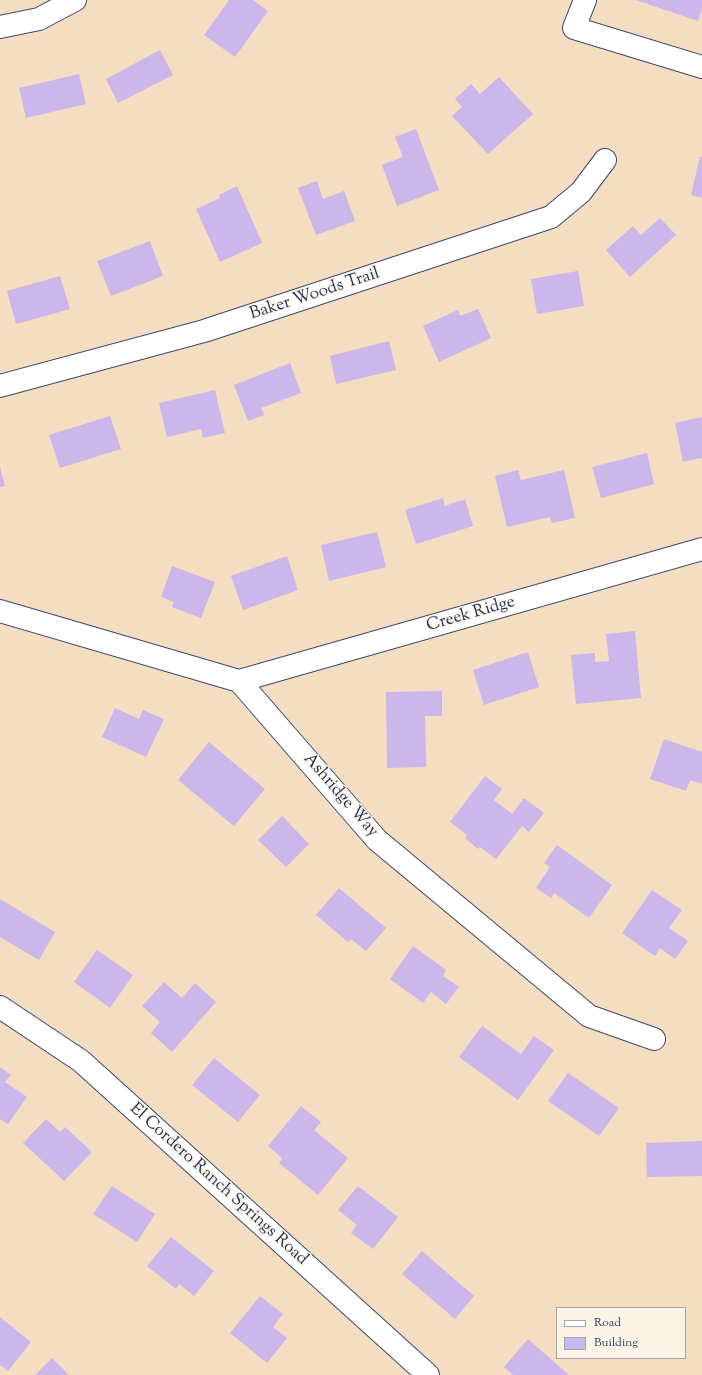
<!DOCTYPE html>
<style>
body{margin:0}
#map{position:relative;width:702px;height:1375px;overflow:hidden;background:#f5ddc1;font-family:"Sorts Mill Goudy",serif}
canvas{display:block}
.legend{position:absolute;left:556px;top:1307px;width:130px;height:52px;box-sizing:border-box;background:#fcf5e5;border:1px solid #a2a6af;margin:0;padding:5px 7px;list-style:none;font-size:12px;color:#1b2f5e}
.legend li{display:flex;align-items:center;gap:8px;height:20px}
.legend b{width:20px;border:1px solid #a2a6af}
</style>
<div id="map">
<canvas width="702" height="1375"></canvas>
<ul class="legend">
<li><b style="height:5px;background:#fff"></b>Road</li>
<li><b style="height:11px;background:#cbb7e9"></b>Building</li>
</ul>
</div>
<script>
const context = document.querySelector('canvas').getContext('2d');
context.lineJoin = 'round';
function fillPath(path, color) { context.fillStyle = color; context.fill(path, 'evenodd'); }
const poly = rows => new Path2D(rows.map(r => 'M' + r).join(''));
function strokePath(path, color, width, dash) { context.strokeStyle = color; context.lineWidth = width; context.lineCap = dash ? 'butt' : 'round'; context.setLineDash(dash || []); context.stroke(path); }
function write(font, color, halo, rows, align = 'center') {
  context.font = font + ' "Sorts Mill Goudy",serif'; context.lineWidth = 3; context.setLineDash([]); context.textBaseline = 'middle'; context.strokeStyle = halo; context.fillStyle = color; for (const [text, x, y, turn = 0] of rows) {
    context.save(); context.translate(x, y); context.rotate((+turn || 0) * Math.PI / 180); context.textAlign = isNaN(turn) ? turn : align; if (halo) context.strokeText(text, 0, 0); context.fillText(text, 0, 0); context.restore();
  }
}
const building = poly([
 [229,0,253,0,268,11,235,57,204,35],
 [636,0,702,0,702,10,698,21],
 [160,50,173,75,118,103,106,79],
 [79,74,86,104,26,118,19,88],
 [499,77,533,114,488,154,452,116,462,107,455,99,471,84,480,94],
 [416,129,439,190,397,206,382,165,403,157,395,137],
 [700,156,702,157,702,198,691,195],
 [317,181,323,199,344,191,355,221,316,235,298,188],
 [237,186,262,243,220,262,196,209,220,198,219,195],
 [660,218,676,235,630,277,606,250,633,226,641,235],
 [150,241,163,276,111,296,97,261],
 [578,271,584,306,537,314,531,279],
 [60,276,70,309,16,324,7,291],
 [478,309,491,338,439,362,423,326,458,310,460,316],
 [389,341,396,370,336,384,330,356],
 [290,363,301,393,261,408,264,415,248,421,234,385],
 [215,390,225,433,203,438,201,429,167,437,159,403],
 [110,416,121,449,60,468,49,435],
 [702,417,702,458,683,462,675,423],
 [647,453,654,484,601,498,592,467],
 [0,467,5,486,0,487],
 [518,470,521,480,564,470,575,518,552,523,550,517,507,527,495,476],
 [443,498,445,506,465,499,473,526,416,544,405,510],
 [377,532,386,567,329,581,321,545],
 [287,556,298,590,243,610,231,576],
 [172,566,215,582,201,618,172,607,174,602,161,597],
 [635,631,641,698,576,704,571,655,595,653,595,662,609,661,606,634],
 [528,652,539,687,484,705,473,670],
 [442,691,442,716,425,716,426,767,387,768,386,692],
 [115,708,139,719,143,710,164,719,146,757,102,737],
 [664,739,702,752,702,784,690,780,686,791,650,779],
 [209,742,265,789,234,826,178,780],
 [485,776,502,789,494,800,512,814,524,798,544,813,529,832,522,826,496,859,480,847,478,849,465,838,467,835,450,822],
 [282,816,309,844,286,867,258,840],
 [557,845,612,885,589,918,554,893,551,898,536,888,550,867,544,863],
 [339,888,386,928,366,951,351,939,348,942,316,915],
 [652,890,682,910,669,928,688,941,675,959,660,948,655,956,622,933],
 [0,899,55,932,39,960,0,937],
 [413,946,446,970,443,976,459,987,446,1004,431,992,423,1003,390,979],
 [97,950,133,975,110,1008,74,982],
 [164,982,182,998,195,983,216,1002,172,1052,151,1033,160,1022,142,1006],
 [482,1026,521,1054,534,1036,554,1050,518,1100,459,1057],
 [214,1058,260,1095,238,1122,192,1085],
 [0,1067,11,1075,5,1082,27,1097,8,1124,0,1119],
 [568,1073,619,1108,599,1136,548,1101],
 [301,1106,321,1122,314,1130,348,1158,318,1195,279,1163,282,1158,268,1146],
 [46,1119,60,1132,65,1127,92,1152,64,1181,23,1143],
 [702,1141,702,1176,647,1177,646,1143],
 [112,1186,155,1214,137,1242,93,1214],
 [358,1186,398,1217,373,1249,351,1233,357,1225,338,1210],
 [171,1237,214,1271,194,1296,179,1284,176,1289,147,1266],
 [422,1251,474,1296,455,1319,402,1274],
 [260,1296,283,1314,273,1327,287,1338,267,1363,230,1333],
 [0,1317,31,1342,8,1371,0,1365],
 [528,1339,569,1375,513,1375,504,1367],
 [52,1358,69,1375,35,1375]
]);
const minor = poly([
 [585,0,574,28,702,67],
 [0,27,39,19,75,0],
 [0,386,204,331,551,217,581,192,605,160],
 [0,611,239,681,377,840,589,1016,654,1039],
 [239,681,702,549],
 [0,1007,81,1061,428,1375]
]);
const streetNames = [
 ["Baker Woods Trail",315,295,-18],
 ["Creek Ridge",471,615,-16],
 ["Ashridge Way",340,796,49],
 ["El Cordero Ranch Springs Road",218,1185,42]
];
fillPath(building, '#cbb7e9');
strokePath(minor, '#3c496d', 24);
strokePath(minor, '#fff', 22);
write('17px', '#1b2f5e', '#fcf5e5', streetNames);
</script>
